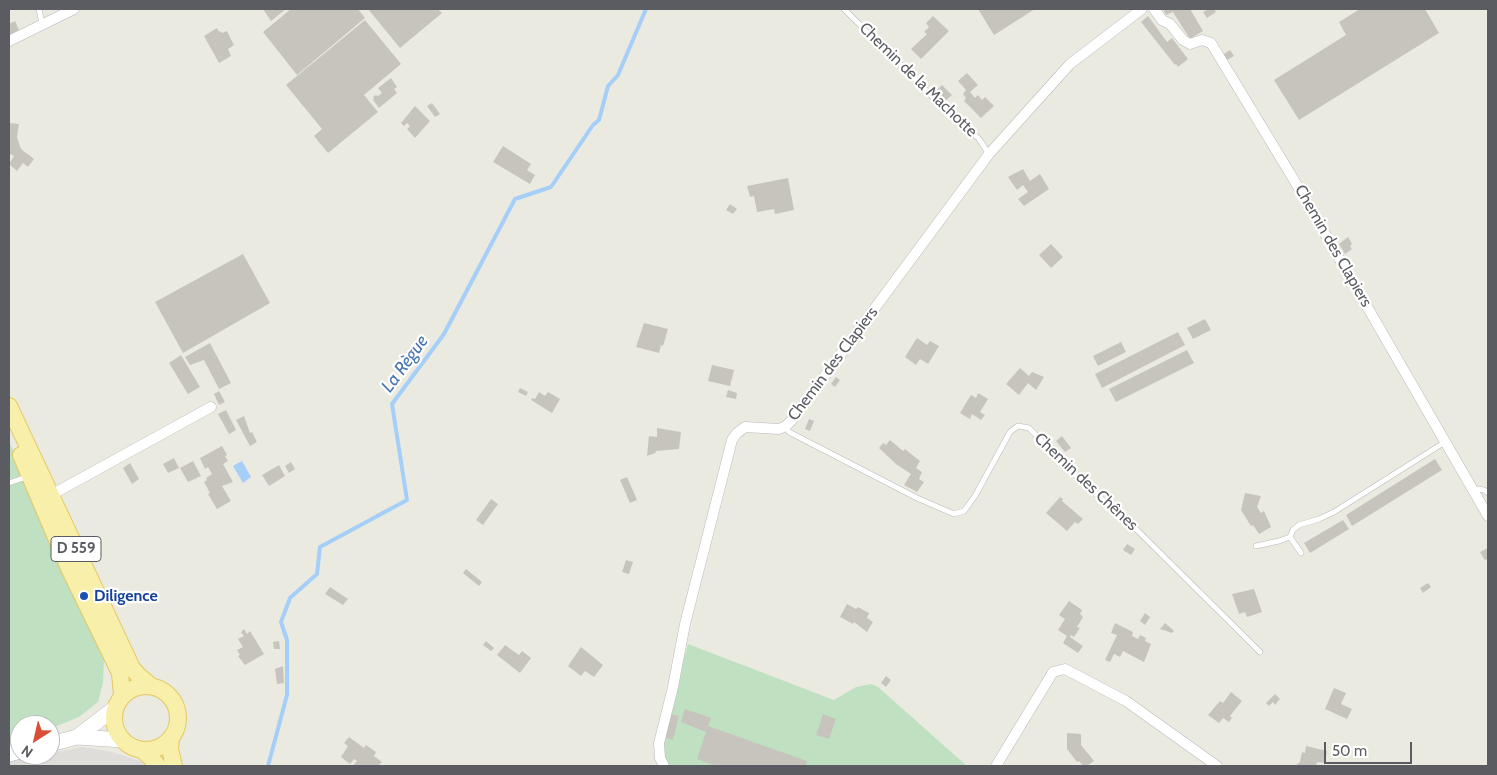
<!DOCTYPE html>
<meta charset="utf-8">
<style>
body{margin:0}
#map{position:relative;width:1497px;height:775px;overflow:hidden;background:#ebeae1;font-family:Cabin,sans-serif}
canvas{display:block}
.frame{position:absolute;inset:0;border:10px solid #5a5c61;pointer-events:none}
.north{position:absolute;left:10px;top:715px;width:50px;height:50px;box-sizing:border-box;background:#fff;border:1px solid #bdbec0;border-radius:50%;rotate:215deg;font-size:14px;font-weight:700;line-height:20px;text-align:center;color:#5a5c61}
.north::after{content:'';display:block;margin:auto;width:18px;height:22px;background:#da4e38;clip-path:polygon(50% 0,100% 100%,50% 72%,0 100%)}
.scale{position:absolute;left:1324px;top:742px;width:88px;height:22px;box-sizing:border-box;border:2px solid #5a5c61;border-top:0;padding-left:6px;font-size:15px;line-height:18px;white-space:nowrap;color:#5a5c61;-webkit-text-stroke:4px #fff;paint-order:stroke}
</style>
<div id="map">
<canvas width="1497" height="775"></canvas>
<div class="frame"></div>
<div class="north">N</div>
<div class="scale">50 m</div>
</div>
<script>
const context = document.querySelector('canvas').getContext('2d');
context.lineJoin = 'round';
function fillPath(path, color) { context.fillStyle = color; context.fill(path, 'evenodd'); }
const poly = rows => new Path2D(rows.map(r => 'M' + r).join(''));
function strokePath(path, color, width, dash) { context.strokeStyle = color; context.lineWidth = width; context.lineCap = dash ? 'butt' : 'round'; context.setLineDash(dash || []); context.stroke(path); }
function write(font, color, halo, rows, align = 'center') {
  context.font = font + ' Cabin,sans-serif'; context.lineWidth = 4.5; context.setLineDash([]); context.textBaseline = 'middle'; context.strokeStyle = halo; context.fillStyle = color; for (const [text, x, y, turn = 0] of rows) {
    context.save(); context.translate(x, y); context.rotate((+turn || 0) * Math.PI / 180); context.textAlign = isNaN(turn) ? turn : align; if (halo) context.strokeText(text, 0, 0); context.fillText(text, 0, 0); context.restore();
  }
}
const industrial = poly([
 [83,747,108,751,143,762,146,766,9,766,9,762,18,758,35,755,50,755,50,753]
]);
const green = poly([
 [9,441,104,660,103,682,98,702,79,717,52,728,50,729,50,725,20,725,20,737,9,740],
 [688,644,834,700,856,687,871,684,878,687,967,766,668,766,663,755,662,737]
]);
const water = poly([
 [242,461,251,477,243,483,233,466]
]);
const stream = poly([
 [268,766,287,695,287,640,281,622,290,598,317,574,320,547,407,500,392,404,444,334,515,199,551,187,593,125,599,120,608,86,618,75,646,9]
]);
const building = poly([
 [263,9,286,9,271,21],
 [291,9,358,9,365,18,297,75,263,32],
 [368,9,438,9,442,13,400,48],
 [978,9,1035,9,994,35],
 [1163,9,1190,9,1203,31,1190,39,1173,12,1166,15],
 [1209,9,1214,9,1216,12,1207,18,1203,12],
 [1360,9,1425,9,1439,33,1299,120,1274,80,1346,35,1339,22],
 [933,16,949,31,921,59,911,49,927,34,924,32,929,27,926,23],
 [1148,16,1167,42,1172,38,1188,59,1178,67,1176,64,1175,65,1141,22],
 [365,20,401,64,364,95,378,112,328,153,314,136,322,129,286,85],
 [15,21,19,30,9,35,9,24],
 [217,28,219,32,220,31,222,33,227,31,234,45,228,49,231,56,219,63,204,36],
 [1230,50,1234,56,1227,60,1224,54],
 [967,73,978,85,970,92,975,98,978,95,982,100,985,97,994,106,981,118,964,101,966,98,963,94,966,90,958,81],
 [391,78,397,87,394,89,397,93,379,108,373,100,374,99,373,97,376,95,378,96,382,93,378,88],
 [942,85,952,95,945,101,936,91],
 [432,103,440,114,435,117,427,106],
 [415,106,430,121,415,138,407,129,410,126,407,123,404,126,401,123],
 [9,123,19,124,17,137,21,149,34,159,28,167,23,163,17,171,9,164,14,156,10,154,9,151],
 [503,146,531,164,527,170,535,175,530,184,493,162],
 [1023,169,1030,181,1040,174,1049,189,1024,206,1018,199,1028,192,1023,185,1017,190,1008,177],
 [788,178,794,210,775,214,774,209,757,212,754,196,750,197,747,186],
 [730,204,737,209,733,214,726,210],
 [1348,237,1352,244,1350,246,1352,249,1345,254,1339,244],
 [1051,244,1063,257,1051,268,1039,255],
 [243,254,270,303,183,353,155,302],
 [1205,319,1211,330,1193,339,1187,328],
 [644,323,668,329,663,346,661,345,659,353,636,347],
 [1178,332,1185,345,1102,388,1095,374],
 [917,338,927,345,930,341,939,346,928,364,920,359,916,365,905,357],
 [1121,342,1126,352,1098,366,1093,356],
 [210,343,231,383,219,389,204,360,190,365,185,357],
 [1187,350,1194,363,1116,402,1109,389],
 [181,355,200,387,188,394,169,363],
 [712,365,734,370,730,386,708,381],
 [1020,368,1029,376,1032,372,1044,377,1036,390,1028,383,1019,395,1006,384],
 [836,377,840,380,835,387,831,384],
 [520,388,528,392,526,396,518,392],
 [728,390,737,393,736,399,726,397],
 [219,391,225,402,219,405,214,394],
 [539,392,545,396,548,392,560,399,552,413,531,400,532,398,535,399],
 [978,393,988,399,980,412,985,415,981,420,972,414,970,419,960,413,971,395,976,398],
 [226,410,236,430,229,434,218,414],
 [244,416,250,433,252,432,257,442,250,446,236,420],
 [809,419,814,421,810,431,805,429],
 [657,428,681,432,679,449,656,451,655,453,647,456,649,436,657,437],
 [1062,436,1071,448,1065,452,1056,441],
 [890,440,903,451,905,449,920,461,916,468,922,472,919,479,924,482,917,492,904,485,911,474,896,464,879,448,883,443,886,445],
 [222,446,227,455,225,456,228,461,223,464,233,482,222,486,231,501,217,509,208,494,210,493,204,482,207,480,206,478,212,474,208,467,205,469,200,458],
 [174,458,179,468,168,473,163,464],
 [1435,459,1442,470,1352,526,1346,515],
 [193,461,201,476,188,482,180,468],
 [291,462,295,469,289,473,285,466],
 [130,463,139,479,132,484,123,468],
 [279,465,285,476,269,486,262,475],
 [627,477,637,500,630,503,620,480],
 [1245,493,1261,496,1257,507,1261,513,1264,511,1271,527,1259,534,1253,525,1251,526,1241,510],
 [1060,497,1063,499,1062,501,1083,519,1078,524,1075,522,1067,531,1046,513],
 [491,499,498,504,483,525,476,520],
 [1343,520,1349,529,1310,553,1304,543],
 [1127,544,1135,549,1131,555,1123,550],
 [1488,548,1488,559,1486,560,1484,559,1480,552],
 [626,560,633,562,629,574,622,572],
 [466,569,482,582,479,586,463,573],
 [1428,583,1431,587,1423,593,1420,588],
 [330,587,348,599,343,605,325,594],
 [1254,589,1262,612,1247,617,1245,612,1239,614,1232,594],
 [1069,601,1082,610,1080,614,1083,617,1077,627,1080,628,1074,637,1071,635,1070,637,1083,646,1078,653,1063,643,1067,636,1058,630,1065,619,1059,615],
 [847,604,856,609,858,607,869,613,867,618,873,622,867,632,854,622,853,624,840,617],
 [1145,613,1150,617,1145,625,1140,621],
 [1115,623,1133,632,1132,636,1138,639,1140,635,1146,638,1145,641,1151,644,1144,662,1123,651,1120,657,1114,654,1110,662,1105,660,1117,635,1111,633],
 [1165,623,1172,629,1174,631,1172,633,1160,629],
 [244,629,247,634,250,631,264,654,245,665,238,656,240,655,237,650,243,647,238,639,244,636,241,632],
 [279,641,280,649,274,649,273,642],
 [486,641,494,648,491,651,483,645],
 [505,645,519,655,522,651,531,658,520,673,497,655],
 [581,647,603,665,594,677,585,671,581,676,568,666],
 [283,666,284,683,277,684,275,669],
 [886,676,891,680,886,687,881,683],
 [1334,688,1346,693,1341,704,1352,709,1347,719,1325,709],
 [1231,692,1242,701,1230,716,1232,718,1229,722,1223,718,1219,723,1208,715,1220,701,1223,703],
 [1275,694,1280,699,1275,705,1273,702,1269,706,1266,703],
 [685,709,711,718,708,726,807,761,806,766,716,766,697,759,706,732,681,722],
 [670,714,679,716,673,740,664,737],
 [823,714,836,719,829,739,816,735],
 [1067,733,1081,734,1081,745,1094,761,1087,766,1083,766,1079,761,1077,762,1067,749],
 [349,737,364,748,366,745,376,752,374,756,382,762,378,766,353,766,357,761,354,759,350,764,341,757,348,746,344,743],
 [1306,746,1327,751,1325,763,1317,762,1316,766,1295,766,1300,762,1302,752,1305,753]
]);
const lane = poly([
 [39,9,42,24],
 [844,9,932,96,979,139,989,154],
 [786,426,789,432,917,498,954,514,964,511,975,496,1010,432,1018,426,1029,428,1082,482,1132,525,1260,652],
 [9,483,29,476],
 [1474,491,1478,489,1484,490,1488,493],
 [1256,546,1279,541,1290,537],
 [1301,553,1290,537,1293,530,1299,525,1319,519,1334,512,1445,442]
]);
const street = poly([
 [1154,9,1162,20,1170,24,1183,40,1190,44,1202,40,1211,43,1294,180,1488,516],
 [9,41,74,9],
 [51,495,211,407],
 [664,766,660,758,659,743,673,687,685,624,732,440,737,433,745,427,779,429,786,426,792,420,989,154,1070,64,1142,9],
 [996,766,1053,672,1065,669,1126,701,1217,766]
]);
const secondary = poly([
 [77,737,115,708],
 [50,744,77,737,123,740],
 [9,754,20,751]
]);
const primary = poly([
 [9,406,132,668,139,676,151,686],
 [21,455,68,566,120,673,122,695],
 '114 718a32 32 0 1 1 64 0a32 32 0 1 1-64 0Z',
 [171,738,170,749,174,766],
 [142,750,150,757,158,766]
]);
const markers = [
 [84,596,5,"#1a4fb4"]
];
const shields = [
 [76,549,50]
];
const shieldNames = [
 ["D 559",76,549]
];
const streetNames = [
 ["Chemin de la Machotte",918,80,44],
 ["Chemin des Clapiers",1333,246,60],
 ["Chemin des Clapiers",833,364,-53],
 ["Chemin des Chênes",1086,482,43]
];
const transitNames = [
 ["Diligence",94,596]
];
const waterNames = [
 ["La Règue",405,364,-54]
];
fillPath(industrial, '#dfddd9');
fillPath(green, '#bfe1c1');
fillPath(water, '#a5cff8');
strokePath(stream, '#a5cff8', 4);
fillPath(building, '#c7c4be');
strokePath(lane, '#b7b8bd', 6);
strokePath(street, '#b7b8bd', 11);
strokePath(secondary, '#b7b9bf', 16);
strokePath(primary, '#e5c760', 18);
strokePath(lane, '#fff', 5);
strokePath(street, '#fff', 10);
strokePath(secondary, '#fff', 15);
strokePath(primary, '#f8f0aa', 16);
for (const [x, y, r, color] of markers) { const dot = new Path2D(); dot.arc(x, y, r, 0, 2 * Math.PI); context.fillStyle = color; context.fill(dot); strokePath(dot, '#fff', 2); }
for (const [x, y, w] of shields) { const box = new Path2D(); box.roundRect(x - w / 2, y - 12.5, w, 25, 4); context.fillStyle = '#fff'; context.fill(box); strokePath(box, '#5a5c61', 1); }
write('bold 15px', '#5a5c61', null, shieldNames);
write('16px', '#5a5c61', '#fff', streetNames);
write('bold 16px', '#164399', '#fff', transitNames, 'left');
write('italic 18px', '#4775b0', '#fff', waterNames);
</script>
